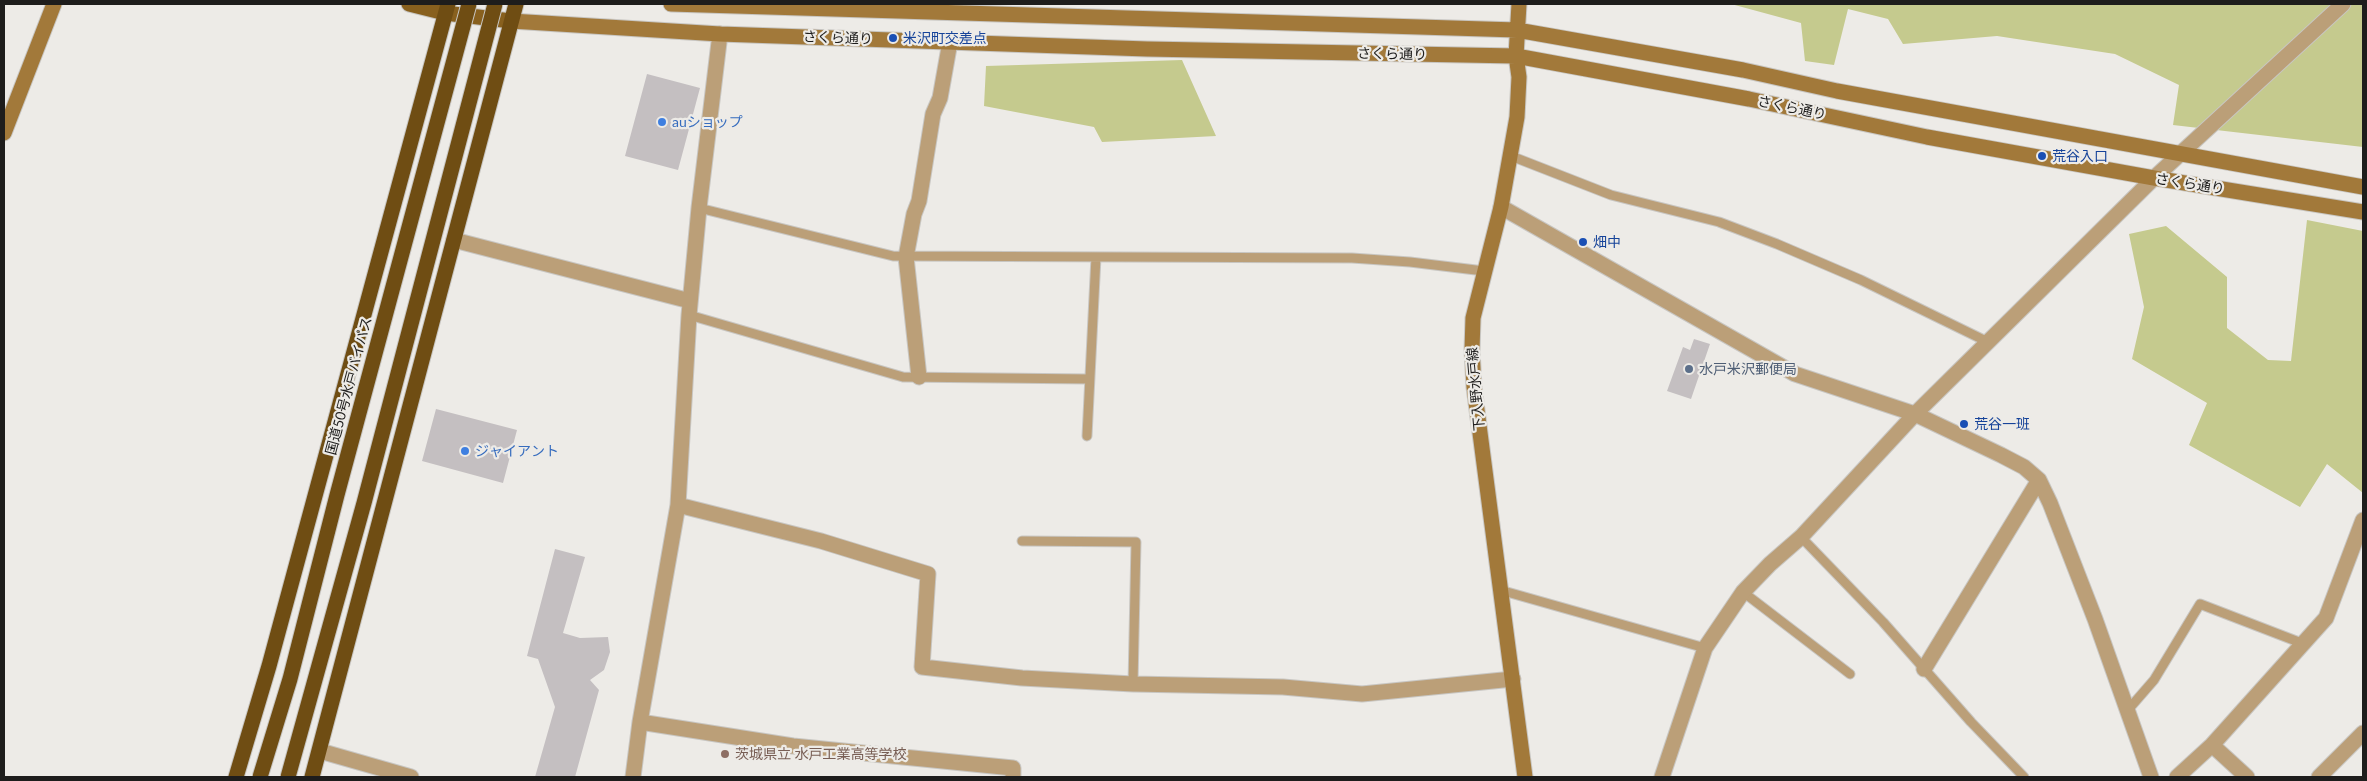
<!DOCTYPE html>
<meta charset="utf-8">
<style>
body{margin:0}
#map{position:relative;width:2367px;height:781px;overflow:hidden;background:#edebe7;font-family:Lato,sans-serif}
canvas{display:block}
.frame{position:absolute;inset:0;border:5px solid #1e1d1c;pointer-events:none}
</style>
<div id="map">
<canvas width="2367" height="781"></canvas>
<div class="frame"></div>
</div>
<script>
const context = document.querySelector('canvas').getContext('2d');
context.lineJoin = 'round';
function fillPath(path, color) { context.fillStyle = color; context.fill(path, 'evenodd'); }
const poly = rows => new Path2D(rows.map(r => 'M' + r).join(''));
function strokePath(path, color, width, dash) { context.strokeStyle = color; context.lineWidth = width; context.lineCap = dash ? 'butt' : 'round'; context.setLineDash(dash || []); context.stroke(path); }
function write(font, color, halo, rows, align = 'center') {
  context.font = font + ' Lato,"Noto Sans JP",sans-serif'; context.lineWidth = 4.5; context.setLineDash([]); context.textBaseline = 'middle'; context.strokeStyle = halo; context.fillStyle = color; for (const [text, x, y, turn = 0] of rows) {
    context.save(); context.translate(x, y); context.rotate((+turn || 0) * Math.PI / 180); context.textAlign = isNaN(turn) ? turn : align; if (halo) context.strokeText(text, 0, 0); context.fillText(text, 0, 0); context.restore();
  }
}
const green = poly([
 [1731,4,2363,4,2363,147,2173,125,2179,85,2115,54,1997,36,1903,44,1888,19,1848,9,1834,65,1805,61,1801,23],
 [1182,60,1216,136,1102,142,1094,127,984,106,986,66],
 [2307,220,2363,231,2363,493,2327,464,2300,507,2189,445,2207,403,2132,359,2144,307,2129,234,2166,226,2227,277,2227,328,2268,360,2291,361]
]);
const building = poly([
 [647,74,700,88,678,170,625,156],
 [1694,339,1710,344,1691,399,1667,391,1683,347,1690,350],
 [436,409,517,430,503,483,422,461],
 [555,549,585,557,563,633,580,638,608,637,610,652,604,670,590,680,599,690,575,777,535,777,555,707,538,659,527,656]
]);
const lane = poly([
 [1511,156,1611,195,1719,222,1777,244,1861,280,1988,342],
 [699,208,893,256,1352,258,1410,262,1484,271],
 [689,315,903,377,1089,379],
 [1087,436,1096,257],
 [1801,537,1883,622,1971,722,2024,777],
 [1022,541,1136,542,1133,684],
 [1500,590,1705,648],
 [1743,592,1850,674],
 [2127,711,2154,680,2200,604,2304,644]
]);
const street = poly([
 [1501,207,1795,374,1915,414,2001,455,2024,467,2039,480,2050,503,2095,619,2151,777],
 [454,240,690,301],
 [919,377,906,257,914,214,919,201,933,114,940,98,950,42],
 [678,505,821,541,928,574,922,667,1022,678,1133,684,1283,687,1362,694,1513,679],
 [1924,669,2039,480],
 [640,722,793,746,1013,768,1013,777],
 [2212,745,2247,777],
 [320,751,411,777],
 [633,777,640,722,678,505,689,315,699,208,720,34],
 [1662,777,1705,648,1743,592,1770,564,1801,537,1915,414,2154,178,2343,4],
 [2177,777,2212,745,2326,618,2363,520],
 [2319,777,2363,733]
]);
const secondary = poly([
 [671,4,1517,30,1743,70,1837,91,2363,187],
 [1519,4,1516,56,1519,77,1517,117,1501,207,1473,318,1472,350,1474,387,1525,777],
 [511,21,720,34,1147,49,1516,56,1749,99,1927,137,2154,178,2363,212],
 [4,133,54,4]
]);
const primary = poly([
 [409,4,445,13,511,21]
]);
const highway = poly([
 [236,777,269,666,448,4],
 [312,777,516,4]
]);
const highwayBridge = poly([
 [260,777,290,679,337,495,469,4],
 [288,777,364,503,495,4]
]);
const markers = [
 [893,38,5,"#1a4fb4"],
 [662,122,5,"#3f7fe0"],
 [2042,156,5,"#1a4fb4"],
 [1583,242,5,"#1a4fb4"],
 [1689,369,5,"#5c6f8a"],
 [1964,424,5,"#1a4fb4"],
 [465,451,5,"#3f7fe0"],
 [725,754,5,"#8d6e63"]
];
const streetNames = [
 ["さくら通り",838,38,2],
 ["さくら通り",1392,54,1],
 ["さくら通り",1792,108,12],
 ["さくら通り",2190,184,9],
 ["国道50号水戸バイパス",349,386,-75],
 ["下入野水戸線",1476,389,-95]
];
const transitNames = [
 ["米沢町交差点",903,38],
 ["荒谷入口",2052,156],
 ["畑中",1593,242],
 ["荒谷一班",1974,424]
];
const shopNames = [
 ["auショップ",672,122],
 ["ジャイアント",475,451]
];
const serviceNames = [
 ["水戸米沢郵便局",1699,369]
];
const educationNames = [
 ["茨城県立 水戸工業高等学校",735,754]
];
fillPath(green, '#c5ca8e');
fillPath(building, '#c4bfc1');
strokePath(lane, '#c8c6c2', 11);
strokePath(street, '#c8c6c2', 17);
strokePath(secondary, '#c8c6c2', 17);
strokePath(primary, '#c8c6c2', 17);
strokePath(highway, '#c8c6c2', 17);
strokePath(lane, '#bb9f78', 9);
strokePath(street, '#bb9f78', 15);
strokePath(secondary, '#a2793a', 15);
strokePath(primary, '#88601e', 15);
strokePath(highway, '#6f4d13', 15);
strokePath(highwayBridge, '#c8c6c2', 17, []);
strokePath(highwayBridge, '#6f4d13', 15);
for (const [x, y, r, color] of markers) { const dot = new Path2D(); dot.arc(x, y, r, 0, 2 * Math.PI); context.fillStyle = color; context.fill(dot); strokePath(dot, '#edebe7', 2); }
write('14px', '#1e1d1c', '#edebe7', streetNames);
write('14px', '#164399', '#edebe7', transitNames, 'left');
write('14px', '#366cbe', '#edebe7', shopNames, 'left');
write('14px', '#4e5e75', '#edebe7', serviceNames, 'left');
write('14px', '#785e54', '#edebe7', educationNames, 'left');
</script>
